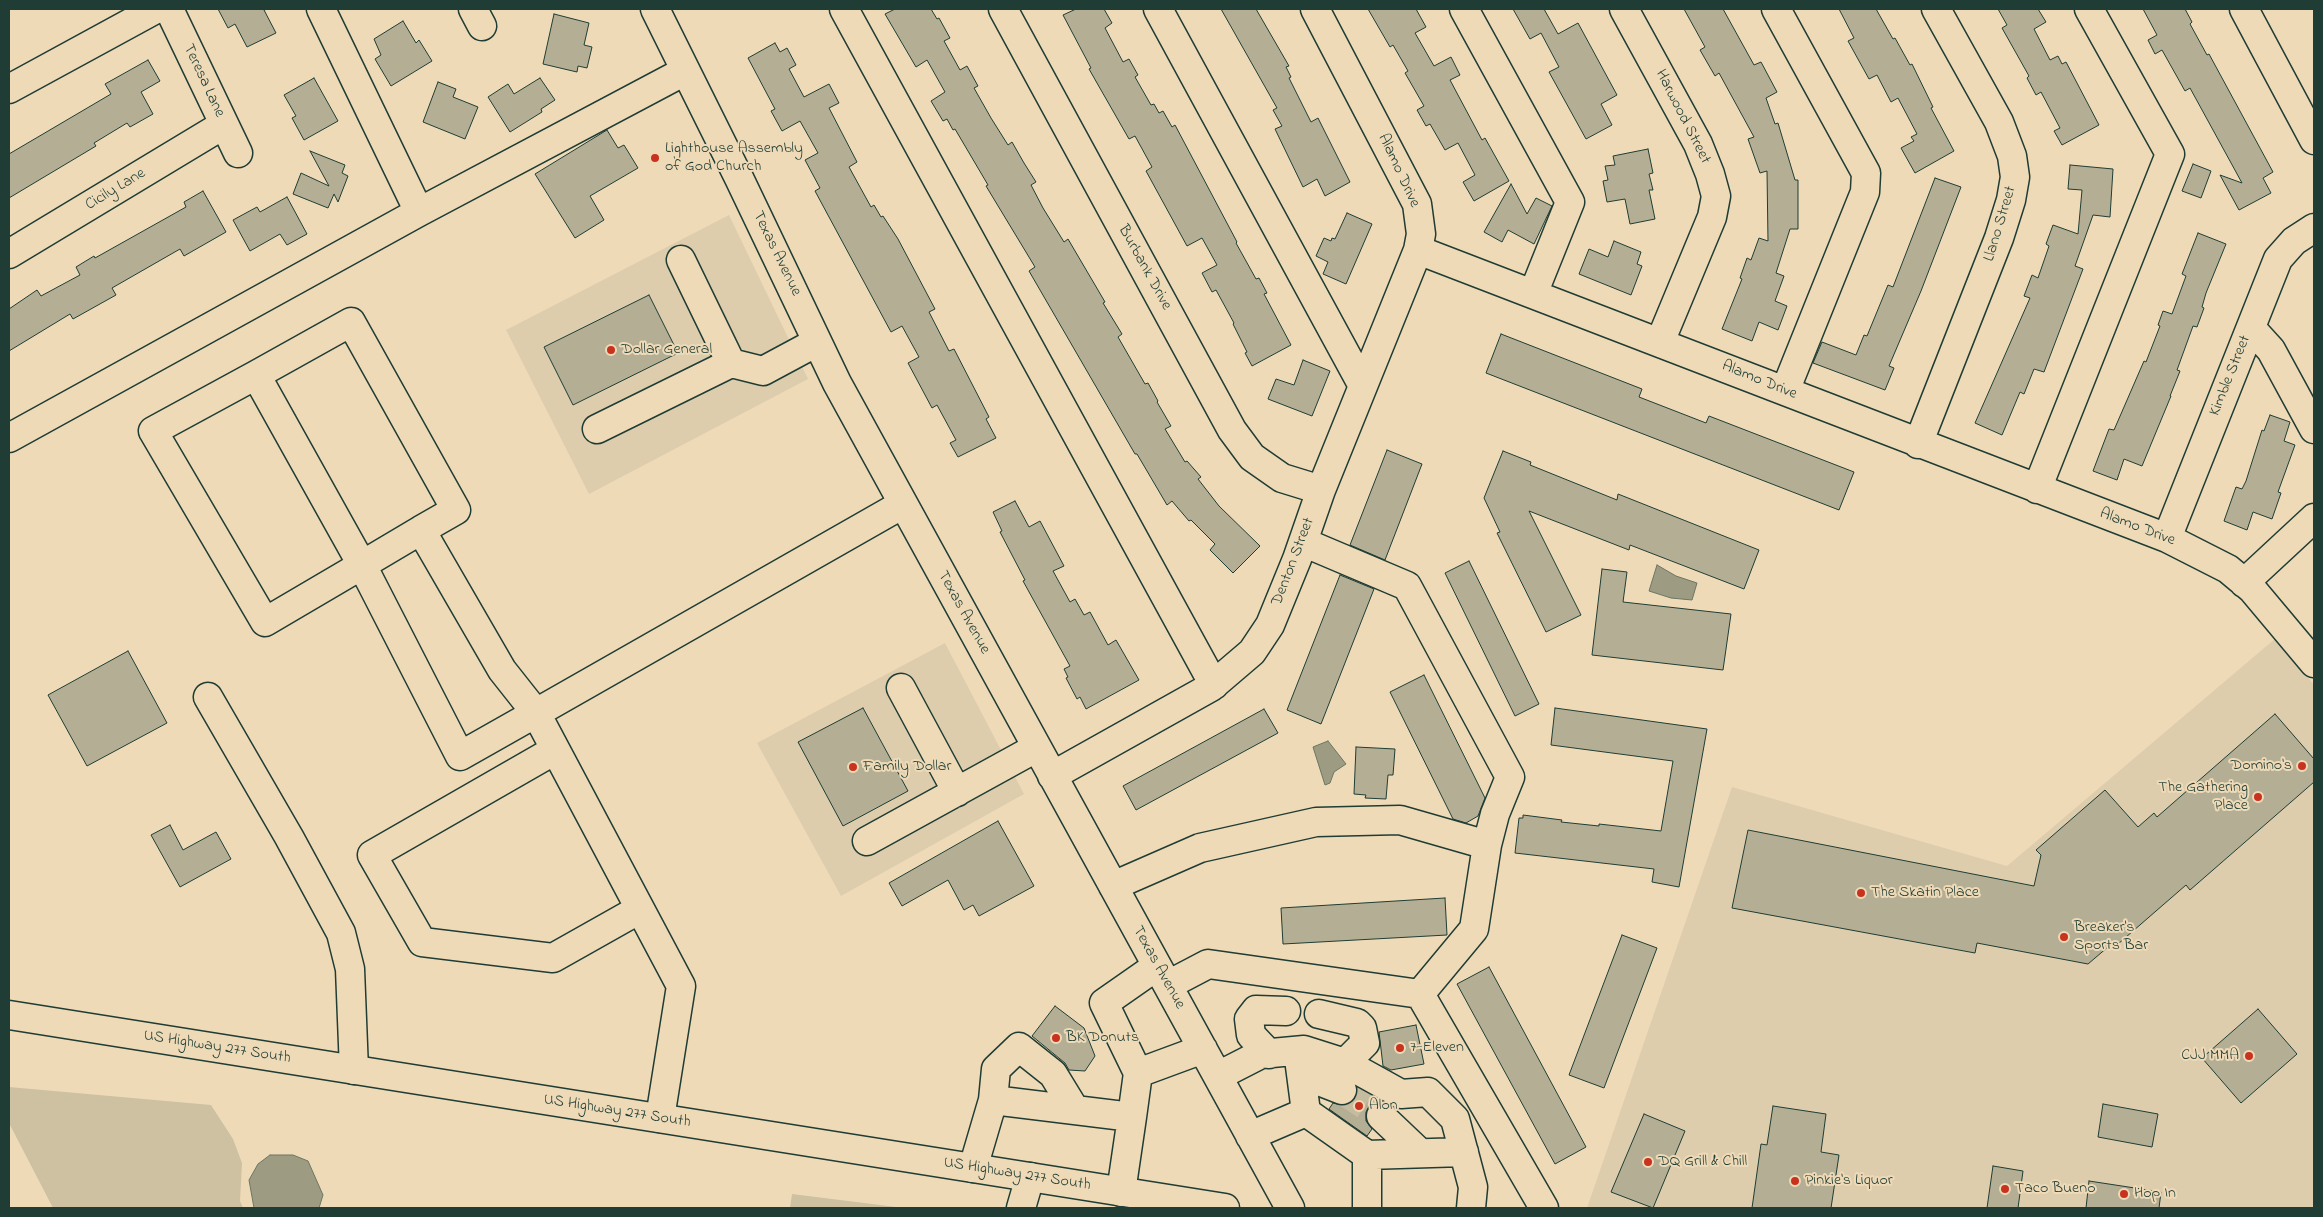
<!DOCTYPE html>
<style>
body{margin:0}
#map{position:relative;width:2323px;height:1217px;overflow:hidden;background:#efdab8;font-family:"Indie Flower",sans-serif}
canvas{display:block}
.frame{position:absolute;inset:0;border:10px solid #1f3d34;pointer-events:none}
</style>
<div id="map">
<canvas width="2323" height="1217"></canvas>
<div class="frame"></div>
</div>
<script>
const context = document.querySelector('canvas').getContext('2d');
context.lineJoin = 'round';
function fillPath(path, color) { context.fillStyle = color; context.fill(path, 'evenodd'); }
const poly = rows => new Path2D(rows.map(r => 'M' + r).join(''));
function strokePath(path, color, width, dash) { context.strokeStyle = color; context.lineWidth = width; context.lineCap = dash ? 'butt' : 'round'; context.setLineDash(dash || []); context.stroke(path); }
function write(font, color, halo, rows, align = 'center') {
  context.font = font + ' "Indie Flower",sans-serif'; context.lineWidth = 4; context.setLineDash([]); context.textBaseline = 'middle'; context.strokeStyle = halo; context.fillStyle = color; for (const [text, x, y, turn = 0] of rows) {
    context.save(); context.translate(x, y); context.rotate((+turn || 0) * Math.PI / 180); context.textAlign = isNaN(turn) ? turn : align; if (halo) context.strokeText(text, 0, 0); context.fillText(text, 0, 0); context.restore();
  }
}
const built = poly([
 [729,215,808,379,589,494,506,330],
 [2276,638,2314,685,2314,1208,1587,1208,1732,787,2007,866],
 [945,643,1024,794,841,896,757,743]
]);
const green = poly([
 [9,1087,211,1105,233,1139,242,1163,240,1201,243,1208,53,1208,9,1123],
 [792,1194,904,1208,790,1208]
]);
const water = poly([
 [1657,565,1676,576,1697,583,1692,600,1671,598,1649,591,1657,565],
 [1328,741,1346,764,1334,772,1330,783,1325,785,1313,747,1328,741],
 [270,1155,293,1155,308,1161,323,1195,319,1208,254,1208,249,1180,258,1164,270,1155]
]);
const building = poly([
 [218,9,268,9,264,10,276,33,247,47,235,24,228,28,218,9],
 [895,9,931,9,937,19,939,18,950,38,944,41,960,70,967,66,978,86,974,88,991,118,1008,145,1012,142,1024,163,1036,182,1031,185,1043,208,1064,242,1068,239,1105,302,1103,303,1122,334,1118,337,1145,384,1148,383,1158,401,1157,402,1171,426,1165,429,1185,462,1187,461,1201,477,1198,479,1219,506,1260,546,1233,573,1210,550,1215,544,1191,520,1189,521,1172,501,1167,505,1137,454,1135,454,1029,271,1035,267,986,186,988,185,955,129,953,130,947,119,943,121,931,101,945,92,927,60,916,67,885,14,895,9],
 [1076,9,1104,9,1112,23,1105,28,1123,62,1129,59,1138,75,1135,77,1151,105,1154,104,1159,113,1163,111,1172,127,1175,125,1237,242,1236,243,1256,279,1259,278,1267,293,1264,294,1291,345,1252,366,1245,353,1247,352,1233,324,1234,323,1216,290,1212,292,1202,273,1217,265,1202,238,1187,246,1146,171,1152,167,1135,136,1129,139,1089,69,1091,68,1063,15,1076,9],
 [1221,9,1256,9,1289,66,1286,67,1291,77,1289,78,1311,122,1318,118,1350,182,1325,196,1317,179,1303,187,1275,129,1282,126,1273,110,1277,108,1221,9],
 [1368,9,1416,9,1426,27,1415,33,1434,66,1451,57,1460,75,1450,80,1482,140,1485,138,1509,181,1474,201,1463,182,1475,175,1458,143,1445,150,1430,124,1426,126,1417,110,1424,106,1405,73,1408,71,1393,45,1390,47,1368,9],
 [1513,9,1544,9,1558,34,1578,23,1617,95,1601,104,1612,125,1586,139,1549,72,1559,67,1541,33,1530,39,1513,9],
 [1684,9,1723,9,1754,65,1761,62,1777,92,1766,98,1775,124,1778,123,1795,180,1798,180,1798,229,1790,229,1776,273,1784,276,1775,301,1787,306,1778,330,1759,322,1752,341,1722,329,1742,279,1740,278,1747,258,1751,260,1759,238,1768,241,1767,171,1760,173,1748,139,1754,137,1719,73,1715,76,1700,50,1705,47,1684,9],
 [1839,9,1876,9,1893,39,1895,38,1910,65,1912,64,1933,107,1931,108,1954,151,1915,173,1901,148,1914,141,1911,137,1917,134,1898,98,1891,102,1877,75,1869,79,1848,41,1854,38,1839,9],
 [1998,9,2038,9,2046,22,2034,29,2050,60,2058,56,2062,64,2066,62,2099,125,2062,145,2054,131,2060,128,2041,92,2036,95,2027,78,2029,76,2002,28,2007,25,1998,9],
 [2143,9,2185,9,2192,22,2190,24,2207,55,2209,54,2273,172,2263,178,2271,193,2239,210,2220,175,2242,183,2190,88,2185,91,2162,50,2155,54,2148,40,2157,35,2143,9],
 [554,14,589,23,584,45,592,47,587,68,578,66,577,72,543,64,554,14],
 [403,21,416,43,419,40,432,61,391,86,375,59,381,55,374,39,403,21],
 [775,43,780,52,787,48,796,65,789,69,804,97,829,84,839,103,829,108,857,162,849,167,871,207,874,205,881,217,883,216,898,239,935,309,929,312,949,351,954,349,989,417,986,419,996,438,958,457,950,443,956,440,937,405,932,408,908,363,919,357,902,326,891,332,815,191,820,188,805,160,818,153,800,121,782,131,771,111,775,109,748,58,775,43],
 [148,60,160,81,141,92,153,114,130,127,127,123,94,143,96,146,9,198,9,154,111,94,105,84,148,60],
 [314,78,338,121,304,140,292,118,296,116,284,95,314,78],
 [540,78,555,100,541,109,542,112,510,132,488,97,508,84,514,94,540,78],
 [438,82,456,89,453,97,478,107,465,139,423,122,438,82],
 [607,130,618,148,624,145,638,168,590,196,604,220,575,238,535,174,607,130],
 [1648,149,1653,173,1649,174,1653,190,1649,190,1655,219,1630,224,1625,199,1607,202,1603,181,1608,180,1605,166,1615,165,1613,156,1648,149],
 [310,151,345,165,342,173,348,176,338,202,334,194,328,208,293,194,301,173,329,186,310,151],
 [2193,164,2211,171,2201,198,2182,191,2193,164],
 [2070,165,2113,169,2110,217,2093,215,2075,266,2083,269,2044,372,2034,369,2024,394,2020,392,2002,435,1975,423,2030,298,2024,296,2032,275,2038,278,2049,246,2046,244,2053,225,2078,234,2082,190,2068,189,2070,165],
 [1935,178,1961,187,1921,291,1889,366,1894,368,1885,390,1813,363,1822,342,1856,355,1864,335,1867,336,1888,285,1893,287,1935,178],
 [1511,184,1527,214,1536,198,1552,206,1534,244,1508,230,1502,242,1484,232,1511,184],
 [203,191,226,232,184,256,180,249,112,288,116,295,73,319,70,314,9,351,9,309,37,290,41,296,80,275,76,267,94,256,95,258,186,207,184,202,203,191],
 [287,197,307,234,287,245,280,234,250,251,233,220,257,207,260,212,287,197],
 [1347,213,1372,224,1346,284,1323,274,1328,262,1316,256,1324,238,1331,241,1332,238,1335,239,1347,213],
 [2198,233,2226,244,2206,293,2202,307,2204,308,2197,327,2193,326,2177,370,2180,371,2170,396,2171,396,2142,466,2124,459,2117,480,2093,471,2109,429,2114,430,2144,361,2146,362,2160,326,2158,325,2163,311,2172,314,2186,276,2182,274,2198,233],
 [1614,241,1641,252,1637,264,1642,266,1631,295,1579,274,1589,249,1608,257,1614,241],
 [649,295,678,353,573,405,544,347,649,295],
 [1501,334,1642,389,1639,397,1706,423,1709,416,1854,472,1839,510,1486,373,1501,334],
 [1303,360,1330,371,1312,416,1268,399,1276,379,1294,385,1303,360],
 [2270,415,2290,422,2284,441,2295,445,2278,492,2281,493,2272,519,2253,512,2247,530,2224,521,2236,487,2242,489,2246,481,2262,430,2264,431,2270,415],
 [1387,450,1422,464,1385,560,1350,545,1387,450],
 [1503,451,1531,462,1530,465,1617,500,1618,494,1759,550,1744,589,1630,545,1629,550,1529,511,1581,615,1546,632,1497,533,1500,532,1484,498,1503,451],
 [1015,501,1029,527,1040,521,1064,566,1053,571,1070,602,1075,599,1084,615,1090,612,1108,645,1116,640,1139,680,1086,709,1080,697,1077,699,1066,678,1068,677,1064,669,1070,666,1023,581,1025,580,1000,532,1002,531,993,512,1015,501],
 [1469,561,1539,704,1515,716,1445,573,1469,561],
 [1602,569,1627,572,1623,602,1731,614,1723,670,1592,655,1602,569],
 [1340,575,1374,589,1321,724,1287,710,1340,575],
 [128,651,167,723,87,766,48,695,128,651],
 [1424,675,1485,798,1478,816,1466,823,1453,819,1390,692,1424,675],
 [863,708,908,791,843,826,798,742,863,708],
 [1555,708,1707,729,1679,887,1652,882,1654,869,1515,853,1519,818,1523,818,1523,815,1562,820,1561,822,1599,826,1599,824,1661,831,1673,761,1551,745,1555,708],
 [1264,709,1278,733,1136,810,1123,786,1264,709],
 [2275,714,2314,759,2314,782,2190,890,2186,885,2118,944,2115,941,2088,964,1977,943,1975,953,1732,908,1748,830,2034,886,2041,855,2036,850,2105,790,2138,827,2154,813,2157,817,2275,714],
 [1356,747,1395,749,1393,775,1388,775,1386,799,1365,798,1366,795,1354,794,1356,747],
 [998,821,1034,886,979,916,973,905,964,910,948,880,902,906,889,883,998,821],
 [170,825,183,850,216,832,231,859,180,887,151,835,170,825],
 [1445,898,1447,935,1283,944,1281,908,1445,898],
 [1622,935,1657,948,1604,1088,1569,1075,1622,935],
 [1489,967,1586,1147,1555,1164,1457,984,1489,967],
 [1055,1006,1084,1028,1095,1056,1085,1071,1069,1070,1065,1063,1032,1036,1055,1006],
 [2258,1009,2297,1054,2241,1103,2202,1058,2258,1009],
 [1416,1025,1424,1064,1391,1070,1383,1066,1379,1032,1416,1025],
 [1357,1088,1381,1101,1370,1105,1366,1112,1366,1121,1372,1129,1367,1136,1329,1109,1333,1103,1344,1105,1351,1102,1356,1096,1357,1088],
 [2103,1104,2158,1114,2152,1147,2098,1137,2103,1104],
 [1773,1106,1826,1114,1821,1152,1839,1155,1831,1208,1752,1208,1761,1144,1767,1145,1773,1106],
 [1644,1114,1685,1131,1653,1208,1611,1192,1644,1114],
 [1993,1166,2023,1171,2018,1208,1987,1208,1993,1166],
 [2089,1181,2161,1192,2159,1208,2086,1208,2089,1181]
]);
const minorTunnel = poly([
 [1342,1090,1381,1116]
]);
const minor = poly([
 [169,9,238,153],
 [321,9,419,212],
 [473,9,482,26],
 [655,9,739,178,837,383,1290,1208],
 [844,9,1214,685],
 [1003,9,1232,430,1252,457,1282,478,1321,490],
 [1158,9,1363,386],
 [1315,9,1417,204,1421,234,1418,250,2167,538,2228,569,2252,589,2314,663],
 [1464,9,1570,202,1533,294],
 [1624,9,1698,144,1710,174,1716,196,1712,217,1660,342],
 [1776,9,1866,173,1865,192,1785,391],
 [2244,9,2314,140],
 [9,89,156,9],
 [9,254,223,125],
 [681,260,731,363],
 [2251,328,2271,350,2314,429],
 [256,375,362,565,460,756,536,713,502,670,421,530,456,510,351,322,256,375,153,431,265,622,362,565,421,530],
 [597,429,731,363,763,371,817,342],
 [9,438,419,212,685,71],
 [1918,444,1999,238,2011,200,2015,177,2012,156,1999,122,1936,9],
 [2037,489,2170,154,2089,9],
 [2167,538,2278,259,2294,241,2314,228],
 [1303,542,1407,586,1510,777,1495,814,1487,845],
 [2244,583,2314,518],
 [901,688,957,792],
 [208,697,289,837,341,933,350,969,354,1070],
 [555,750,372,855,422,942,553,958,640,909],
 [1052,776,1211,687,1252,652,1270,625,1297,559,1321,490,1418,250],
 [867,841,1036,748],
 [1113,886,1200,848,1316,822,1400,820,1487,845,1474,929,1420,994,1208,964,1168,985],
 [1420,994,1544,1208],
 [1319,1014,1357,1023,1362,1028,1365,1043,1345,1063],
 [1298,1051,1306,1112],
 [1269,1054,1251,1035,1249,1019,1256,1010,1286,1011],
 [1138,1073,1104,1003,1157,966],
 [1301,1074,1342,1090],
 [1218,1076,1261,1054,1304,1050,1345,1063,1401,1094,1428,1092,1455,1119,1473,1187,1471,1208],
 [993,1100,1132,1117,1138,1073,1203,1049],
 [1381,1116,1420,1153],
 [660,1118,681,986,536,713,903,504],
 [1250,1136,1306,1112,1367,1155,1367,1208],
 [1367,1155,1464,1152],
 [973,1168,993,1100,996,1069,1019,1047,1053,1074,1075,1110],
 [1121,1192,1132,1117],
 [1021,1208,1030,1177]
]);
const highway = poly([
 [9,1015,1225,1208]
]);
const markers = [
 [655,158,5,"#c8321e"],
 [611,350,5,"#c8321e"],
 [2302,766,5,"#c8321e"],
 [853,767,5,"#c8321e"],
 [2258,797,5,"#c8321e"],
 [1861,893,5,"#c8321e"],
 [2064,937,5,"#c8321e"],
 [1056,1038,5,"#c8321e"],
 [1400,1048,5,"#c8321e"],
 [2249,1056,5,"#c8321e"],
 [1359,1106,5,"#c8321e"],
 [1648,1162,5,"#c8321e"],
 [1795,1181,5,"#c8321e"],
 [2005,1189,5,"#c8321e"],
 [2124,1194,5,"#c8321e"]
];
const streetNames = [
 ["Teresa Lane",203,81,65],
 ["Harwood Street",1682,117,63],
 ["Alamo Drive",1398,171,65],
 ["Cicily Lane",116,190,-31],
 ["Llano Street",2001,224,-73],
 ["Texas Avenue",776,254,64],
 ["Burbank Drive",1144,268,61],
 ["Kimble Street",2231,376,-68],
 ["Alamo Drive",1759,381,22],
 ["Alamo Drive",2137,528,21],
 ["Denton Street",1294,562,-69],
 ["Texas Avenue",963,613,61],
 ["Texas Avenue",1158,968,61],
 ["US Highway 277 South",217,1048,9],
 ["US Highway 277 South",617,1112,9],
 ["US Highway 277 South",1017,1175,9]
];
const poiNames = [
 ["Lighthouse Assembly",665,149],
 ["of God Church",665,167],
 ["Dollar General",621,350],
 ["Domino's",2292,766,"right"],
 ["Family Dollar",863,767],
 ["The Gathering",2248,788,"right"],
 ["Place",2248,806,"right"],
 ["The Skatin Place",1871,893],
 ["Breaker's",2074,928],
 ["Sports Bar",2074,946],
 ["BK Donuts",1066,1038],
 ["7-Eleven",1410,1048],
 ["CJJ MMA",2239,1056,"right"],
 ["Alon",1369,1106],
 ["DQ Grill & Chill",1658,1162],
 ["Pinkie's Liquor",1805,1181],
 ["Taco Bueno",2015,1189],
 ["Hop In",2134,1194]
];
fillPath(built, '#ddcdad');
fillPath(green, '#cdc1a2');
fillPath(water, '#9d9c83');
strokePath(water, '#6b7663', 1);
fillPath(building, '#b4af94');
strokePath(building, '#1f3d34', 1);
strokePath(minorTunnel, '#c5bb9e', 28, [28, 14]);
strokePath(minor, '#1f3d34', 31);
strokePath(highway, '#1f3d34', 31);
strokePath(minor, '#efdab8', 28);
strokePath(highway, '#efdab8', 28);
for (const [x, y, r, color] of markers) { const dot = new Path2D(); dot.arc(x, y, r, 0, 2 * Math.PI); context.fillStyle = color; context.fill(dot); strokePath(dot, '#efdab8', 2); }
write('16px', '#1f3d34', '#efdab8', streetNames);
write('16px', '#1f3d34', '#efdab8', poiNames, 'left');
</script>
